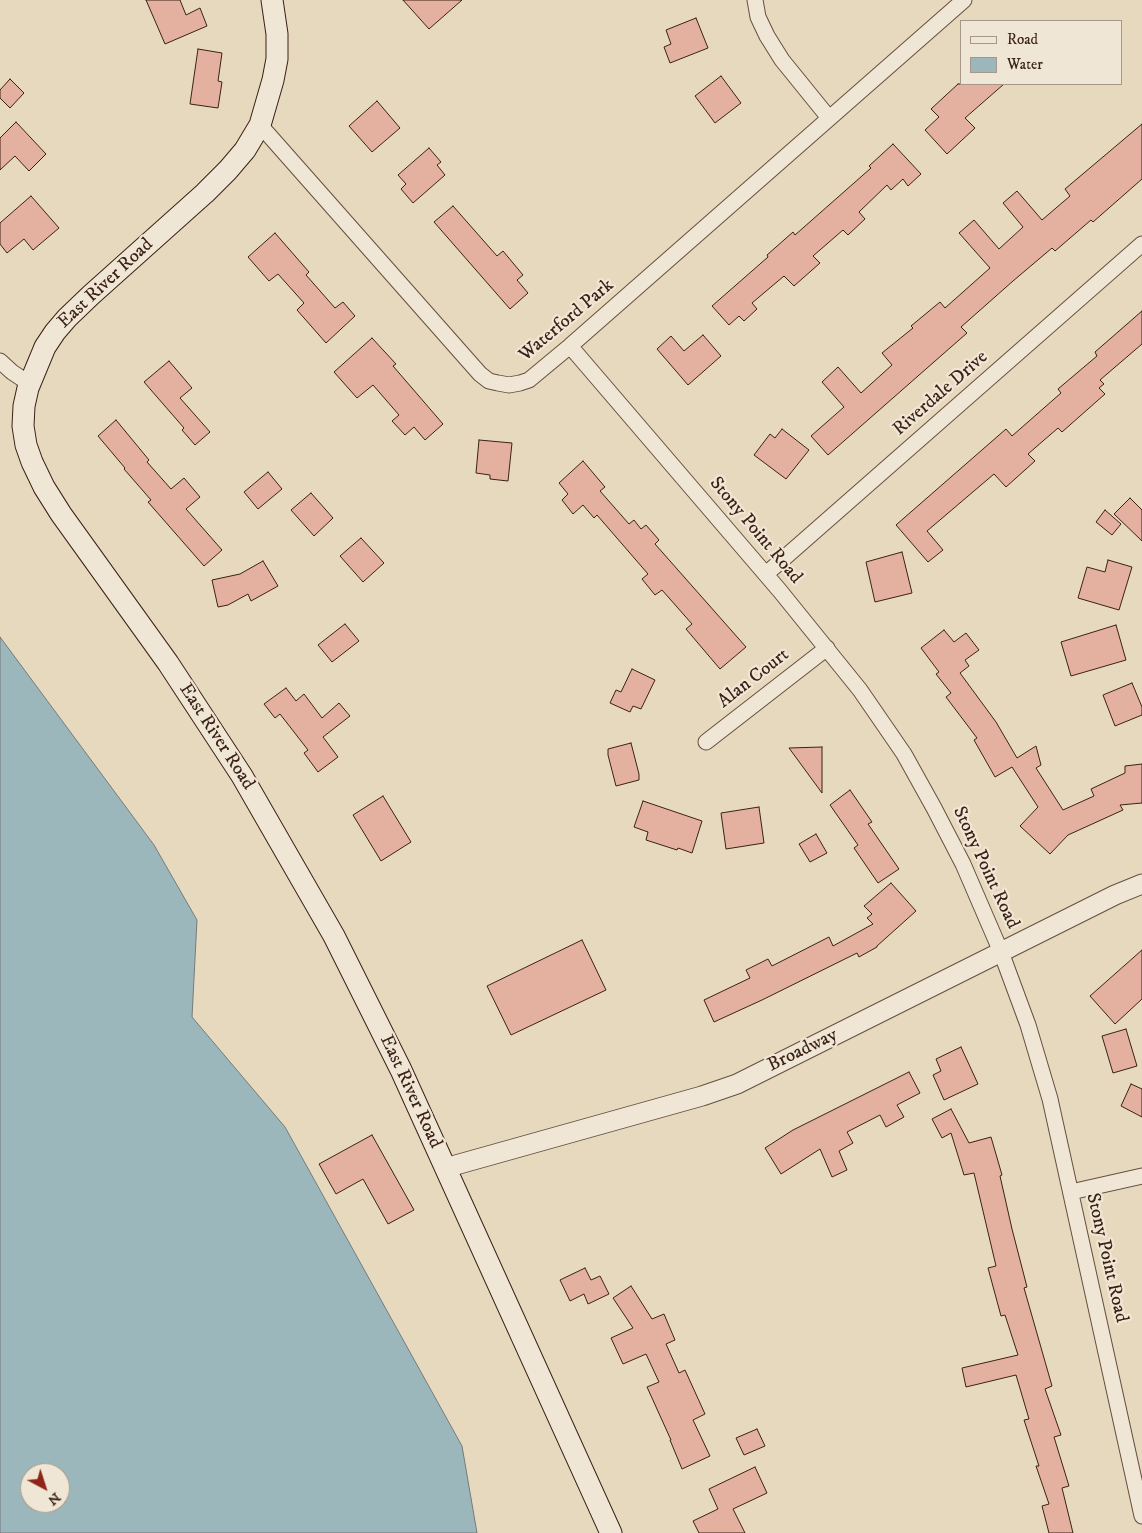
<!DOCTYPE html>
<style>
body{margin:0}
#map{position:relative;width:1142px;height:1533px;overflow:hidden;background:#e7d9be;font-family:"IM FELL DW Pica",serif}
canvas{display:block}
.legend{position:absolute;left:960px;top:20px;width:162px;height:65px;box-sizing:border-box;background:#efe6d5;border:1px solid #a79788;margin:0;padding:6px 9px;list-style:none;font-size:15px;color:#3b2115}
.legend li{display:flex;align-items:center;gap:10px;height:25px}
.legend b{width:25px;border:1px solid #a79788}
.north{position:absolute;left:20px;top:1463px;width:50px;height:50px;box-sizing:border-box;background:#efe6d5;border:1px solid #a79788;border-radius:50%;rotate:140deg;font-size:14px;font-weight:700;line-height:20px;text-align:center;color:#3b2115}
.north::after{content:'';display:block;margin:auto;width:18px;height:22px;background:#8f2418;clip-path:polygon(50% 0,100% 100%,50% 72%,0 100%)}
</style>
<div id="map">
<canvas width="1142" height="1533"></canvas>
<ul class="legend">
<li><b style="height:6px;background:#efe6d5"></b>Road</li>
<li><b style="height:14px;background:#9bb7bc"></b>Water</li>
</ul>
<div class="north">N</div>
</div>
<script>
const context = document.querySelector('canvas').getContext('2d');
context.lineJoin = 'round';
function fillPath(path, color) { context.fillStyle = color; context.fill(path, 'evenodd'); }
const poly = rows => new Path2D(rows.map(r => 'M' + r).join(''));
function strokePath(path, color, width, dash) { context.strokeStyle = color; context.lineWidth = width; context.lineCap = dash ? 'butt' : 'round'; context.setLineDash(dash || []); context.stroke(path); }
function write(font, color, halo, rows, align = 'center') {
  context.font = font + ' "IM FELL DW Pica",serif'; context.lineWidth = 4.5; context.setLineDash([]); context.textBaseline = 'middle'; context.strokeStyle = halo; context.fillStyle = color; for (const [text, x, y, turn = 0] of rows) {
    context.save(); context.translate(x, y); context.rotate((+turn || 0) * Math.PI / 180); context.textAlign = isNaN(turn) ? turn : align; if (halo) context.strokeText(text, 0, 0); context.fillText(text, 0, 0); context.restore();
  }
}
const water = poly([
 [0,637,154,845,197,920,192,1017,285,1127,462,1446,477,1533,0,1533,0,637],
 [30,1473,60,1473,60,1503,30,1503,30,1473]
]);
const building = poly([
 [146,0,180,0,186,15,200,8,207,26,165,44,146,0],
 [403,0,462,0,429,29,403,0],
 [696,18,708,48,670,63,664,47,671,44,666,30,696,18],
 [198,49,222,53,218,81,222,82,218,108,190,104,198,49],
 [721,76,741,103,715,123,695,96,721,76],
 [10,79,24,93,10,108,0,98,0,90,10,79],
 [958,84,1004,84,965,118,975,128,947,154,925,130,939,117,931,109,958,84],
 [377,101,400,128,372,152,349,126,377,101],
 [16,122,46,154,29,171,15,156,0,170,0,138,16,122],
 [1142,124,1142,179,1093,222,1091,220,1055,251,1052,248,1013,281,961,327,967,333,828,455,811,436,844,407,822,382,838,367,861,393,892,365,882,353,913,328,911,326,940,302,945,308,990,268,959,233,974,220,999,249,1023,227,1003,203,1017,191,1042,220,1070,196,1065,189,1142,124],
 [893,144,921,174,908,186,903,179,891,190,887,185,859,212,865,219,848,235,843,230,813,256,820,263,794,286,784,276,752,303,757,309,744,321,739,316,729,325,712,306,768,257,767,255,793,232,795,235,871,168,869,166,893,144],
 [429,148,441,162,437,165,445,175,413,203,401,189,406,184,398,175,429,148],
 [31,196,59,228,33,250,24,239,7,253,0,244,0,223,31,196],
 [453,206,497,256,503,251,523,275,517,280,528,293,510,309,434,222,453,206],
 [275,233,309,272,306,275,335,308,343,302,355,316,326,343,297,310,304,303,278,274,269,281,248,257,275,233],
 [1142,311,1142,344,1100,380,1104,384,1099,388,1105,394,1062,432,1058,428,1028,454,1035,461,1006,487,994,474,927,531,943,550,928,562,896,525,1006,429,1012,436,1061,393,1058,389,1097,356,1095,352,1142,311],
 [703,335,721,356,688,385,657,349,671,336,684,351,703,335],
 [372,338,396,364,393,366,443,424,425,440,414,427,405,435,392,421,399,415,373,385,357,398,334,372,372,338],
 [169,361,192,388,180,398,210,432,195,445,182,430,184,428,144,382,169,361],
 [116,420,149,460,147,462,171,489,184,478,200,497,186,509,222,550,204,566,148,502,151,500,124,469,125,468,98,436,116,420],
 [782,429,809,450,786,479,754,455,770,434,775,438,782,429],
 [479,440,512,443,508,481,490,479,490,475,476,473,479,440],
 [583,461,605,487,600,491,629,524,634,520,641,529,646,525,659,540,655,544,746,647,720,669,686,629,692,624,662,590,655,595,642,579,648,574,597,515,594,518,583,505,573,514,562,500,568,494,559,483,583,461],
 [268,472,282,489,258,509,244,492,268,472],
 [311,493,333,518,314,536,291,510,311,493],
 [1130,498,1142,510,1142,541,1114,514,1130,498],
 [1105,510,1121,524,1112,535,1096,522,1105,510],
 [361,538,384,563,363,582,340,556,361,538],
 [902,552,912,593,875,602,866,562,902,552],
 [1108,560,1132,567,1119,610,1078,598,1087,567,1105,572,1108,560],
 [263,561,278,586,251,601,248,594,228,605,218,607,212,580,240,574,263,561],
 [345,624,359,641,332,662,318,645,345,624],
 [1116,625,1126,660,1071,676,1061,642,1116,625],
 [944,630,954,642,966,633,979,650,965,660,969,666,960,673,996,722,1017,758,1036,746,1041,765,1036,768,1063,810,1094,796,1091,789,1125,773,1125,766,1142,764,1142,803,1120,805,1123,810,1068,835,1050,854,1020,826,1038,807,1012,767,995,777,974,740,977,738,946,697,951,693,936,674,939,672,921,648,944,630],
 [632,669,655,680,641,709,633,706,630,712,610,703,616,690,621,692,632,669],
 [1132,683,1142,707,1142,715,1115,726,1103,695,1132,683],
 [286,688,296,701,304,694,322,718,339,703,350,716,323,737,338,757,318,772,304,753,308,750,280,714,275,718,264,704,286,688],
 [631,743,639,774,639,780,616,786,608,755,608,749,631,743],
 [822,747,822,793,789,748,822,747],
 [850,790,872,822,868,824,899,869,878,883,854,848,858,845,830,805,850,790],
 [383,796,411,842,381,861,353,815,383,796],
 [643,801,702,821,692,853,678,848,677,850,646,840,648,832,634,827,643,801],
 [759,807,764,843,726,849,721,813,759,807],
 [816,834,827,853,810,862,799,844,816,834],
 [891,883,916,911,877,946,877,947,859,957,857,953,762,1000,714,1022,704,1000,750,978,746,970,768,959,772,966,829,937,833,946,873,924,867,918,872,914,864,906,891,883],
 [582,940,606,990,511,1035,487,986,582,940],
 [1142,950,1142,999,1115,1024,1090,996,1142,950],
 [1126,1029,1137,1066,1113,1073,1102,1036,1126,1029],
 [961,1047,978,1084,944,1100,933,1075,941,1071,936,1059,961,1047],
 [909,1072,920,1093,897,1105,904,1117,886,1127,880,1115,847,1132,853,1143,839,1151,847,1170,832,1177,820,1149,781,1174,765,1148,793,1130,909,1072],
 [1131,1084,1142,1089,1142,1117,1121,1106,1131,1084],
 [951,1109,969,1143,991,1137,1002,1175,1000,1176,1012,1229,1027,1287,1024,1288,1052,1386,1045,1389,1061,1435,1054,1437,1069,1486,1062,1488,1073,1533,1049,1533,1042,1506,1049,1504,1036,1466,1039,1466,1024,1420,1029,1419,1016,1375,966,1387,962,1368,1018,1355,1005,1315,1001,1316,988,1268,996,1266,974,1173,964,1175,951,1133,942,1138,932,1119,951,1109],
 [372,1135,414,1210,388,1224,363,1179,336,1194,319,1164,372,1135],
 [585,1268,591,1280,600,1276,609,1294,588,1304,584,1294,570,1301,560,1280,585,1268],
 [631,1286,652,1319,664,1314,675,1340,666,1344,679,1373,685,1370,705,1414,693,1420,710,1456,682,1469,670,1440,671,1440,647,1387,659,1382,646,1354,623,1364,611,1338,633,1328,613,1298,631,1286],
 [757,1429,765,1446,744,1455,736,1438,757,1429],
 [755,1467,767,1493,733,1509,745,1533,699,1533,693,1521,718,1509,709,1489,755,1467]
]);
const minor = poly([
 [755,0,758,17,767,36,782,60,829,118],
 [260,125,480,374,489,381,498,383,509,385,520,383,529,380,570,346,964,0],
 [570,346,780,591,860,690,904,754,934,808,963,864,1001,952,1028,1025,1050,1099,1142,1516],
 [0,361,12,372,30,384],
 [766,574,1142,244],
 [706,742,827,648],
 [1071,1192,1142,1176]
]);
const tertiary = poly([
 [445,1168,702,1096,737,1084,1115,895,1142,884]
]);
const secondary = poly([
 [272,0,277,34,277,59,273,80,260,125,245,150,228,170,205,193,91,295,67,318,55,332,45,347,28,388,24,406,23,426,26,445,32,462,44,487,61,514,168,663,242,776,334,936,401,1070,611,1533]
]);
const streetNames = [
 ["East River Road",106,284,-43],
 ["Waterford Park",567,321,-40],
 ["Riverdale Drive",941,394,-41],
 ["Stony Point Road",755,531,50],
 ["Alan Court",754,679,-38],
 ["East River Road",216,737,57],
 ["Stony Point Road",985,868,65],
 ["Broadway",803,1051,-26],
 ["East River Road",410,1092,65],
 ["Stony Point Road",1106,1258,77]
];
fillPath(water, '#9bb7bc');
strokePath(water, '#757b79', 1);
fillPath(building, '#e4b0a0');
strokePath(building, '#3b2115', 1);
strokePath(minor, '#664f3f', 17);
strokePath(tertiary, '#664f3f', 21);
strokePath(secondary, '#3b2115', 23);
strokePath(minor, '#efe6d5', 15);
strokePath(tertiary, '#efe6d5', 19);
strokePath(secondary, '#efe6d5', 21);
write('19px', '#3b2115', '#efe6d5', streetNames);
</script>
